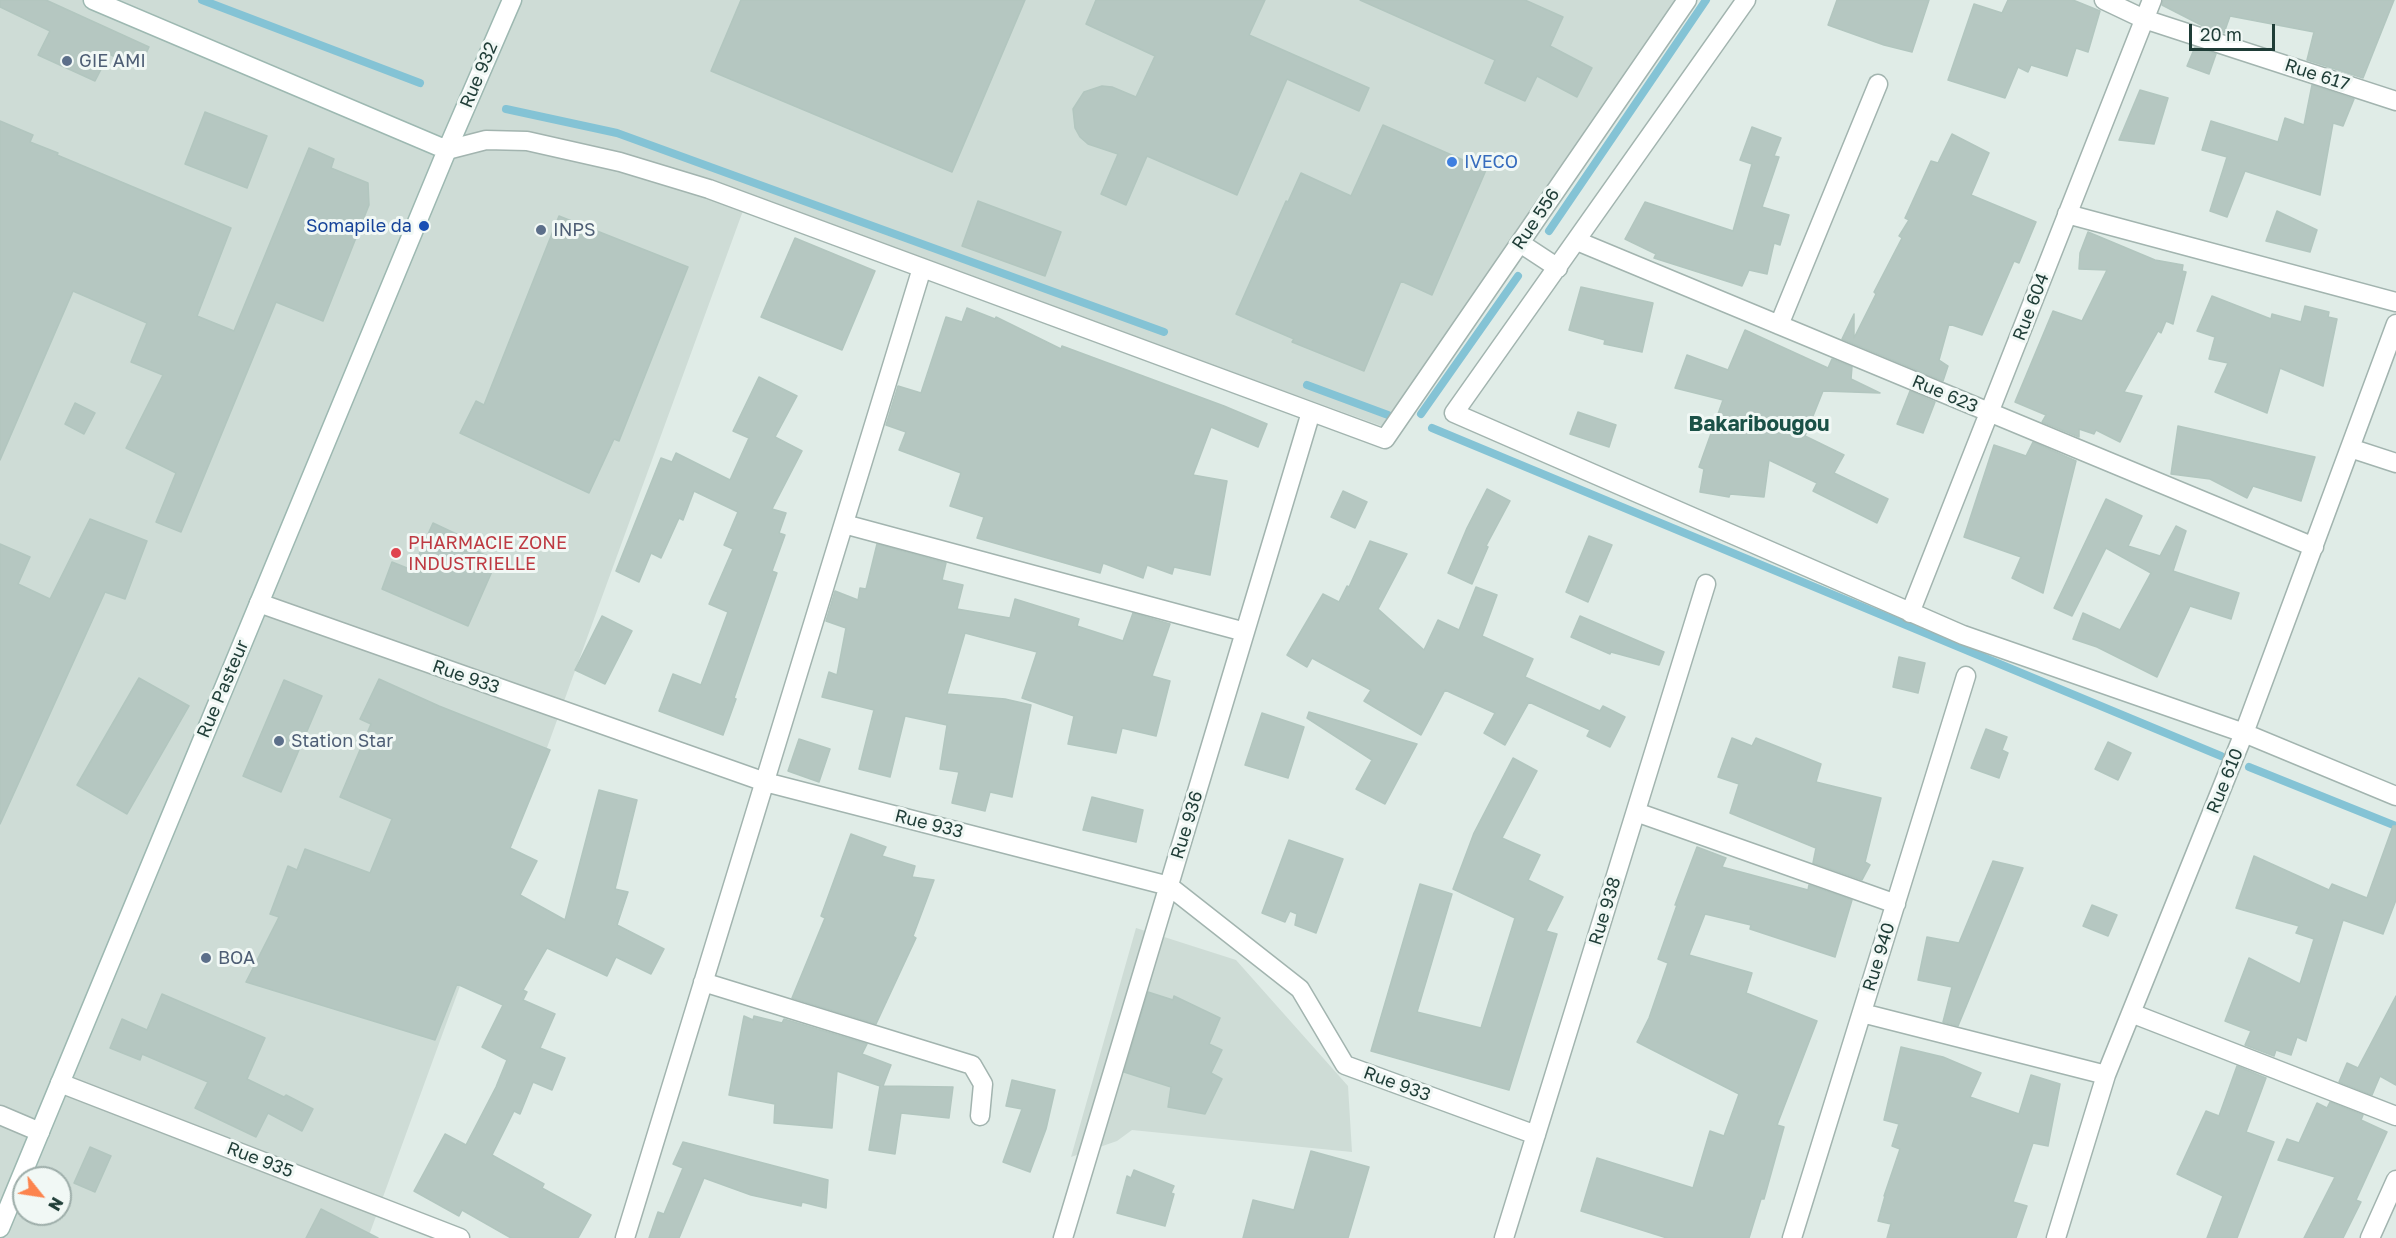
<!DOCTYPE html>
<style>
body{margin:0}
#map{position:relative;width:2396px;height:1238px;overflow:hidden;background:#e0ece7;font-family:"Golos Text",sans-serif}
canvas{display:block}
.north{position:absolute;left:12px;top:1166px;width:60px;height:60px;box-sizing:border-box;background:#f1f8f5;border:2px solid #9dada9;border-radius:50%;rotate:120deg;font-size:16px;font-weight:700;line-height:24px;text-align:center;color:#1f3d37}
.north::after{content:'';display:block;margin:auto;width:21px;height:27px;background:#fc844e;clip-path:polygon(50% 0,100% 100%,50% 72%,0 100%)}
.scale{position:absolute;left:2189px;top:24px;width:86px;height:27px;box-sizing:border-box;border:3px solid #1f3d37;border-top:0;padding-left:8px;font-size:18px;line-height:21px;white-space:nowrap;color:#1f3d37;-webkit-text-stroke:4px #f1f8f5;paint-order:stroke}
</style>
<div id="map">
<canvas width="2396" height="1238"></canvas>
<div class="north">N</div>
<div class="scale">20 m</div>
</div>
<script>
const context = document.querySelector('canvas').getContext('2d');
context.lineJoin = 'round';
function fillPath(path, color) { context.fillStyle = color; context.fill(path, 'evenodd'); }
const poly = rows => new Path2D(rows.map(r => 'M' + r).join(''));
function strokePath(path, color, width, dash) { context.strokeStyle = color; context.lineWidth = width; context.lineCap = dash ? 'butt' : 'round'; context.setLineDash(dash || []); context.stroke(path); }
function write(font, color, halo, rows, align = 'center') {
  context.font = font + ' "Golos Text",sans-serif'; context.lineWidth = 6; context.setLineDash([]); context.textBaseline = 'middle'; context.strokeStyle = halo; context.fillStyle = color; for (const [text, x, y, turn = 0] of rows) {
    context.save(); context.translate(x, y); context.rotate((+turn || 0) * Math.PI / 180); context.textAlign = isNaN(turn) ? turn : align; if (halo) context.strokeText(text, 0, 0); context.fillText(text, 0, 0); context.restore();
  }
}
const built = poly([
 [0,0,1677,0,1387,428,748,197,368,1238,0,1238],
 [24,1178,60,1178,60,1214,24,1214],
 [1136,928,1236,960,1348,1086,1352,1152,1132,1130,1117,1141,1071,1157]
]);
const stream = poly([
 [202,0,420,83],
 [506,109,617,133,1164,332],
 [1549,231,1706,0],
 [1307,385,1388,415],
 [1421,414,1518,276],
 [1432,428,2221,756],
 [2249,767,2396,826]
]);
const building = poly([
 [0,0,46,0,149,47,139,69,109,54,95,81,38,55,50,31,0,7,0,0],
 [741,0,1025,0,952,172,711,71,741,0],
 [1096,0,1265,0,1249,35,1369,88,1359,111,1287,79,1237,195,1147,156,1126,205,1101,194,1118,154,1088,144,1080,137,1075,128,1073,109,1084,92,1102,86,1112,87,1136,97,1155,56,1086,24,1096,0],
 [1360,0,1525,0,1563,17,1550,46,1592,68,1577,97,1537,76,1525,101,1485,83,1495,60,1360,0],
 [1837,0,1929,0,1912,52,1884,45,1828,25,1837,0],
 [2008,0,2073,0,2100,11,2088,52,2076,48,2067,76,2031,65,2028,72,2018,67,2005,98,1948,80,1974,4,2002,13,2008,0],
 [2163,0,2394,0,2363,78,2307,60,2314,32,2230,16,2224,33,2203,26,2162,5,2163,0],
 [2195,47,2216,54,2209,74,2187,66,2195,47],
 [2312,85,2354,99,2343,126,2333,123,2320,195,2245,171,2227,217,2210,211,2227,157,2202,150,2211,121,2278,142,2285,118,2304,125,2312,85],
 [2140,90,2168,98,2154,144,2119,140,2140,90],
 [205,112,267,136,247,188,185,164,205,112],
 [0,121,33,135,30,142,58,153,57,155,231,228,197,316,234,331,309,148,334,159,331,168,368,183,369,205,323,321,276,302,181,532,156,522,176,473,126,448,163,375,131,362,147,323,73,291,0,460,0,121],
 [1383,125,1486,170,1432,295,1401,281,1364,371,1292,342,1294,339,1236,314,1286,201,1288,202,1301,173,1351,196,1383,125],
 [1752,127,1781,138,1774,156,1779,157,1762,207,1789,215,1780,245,1774,243,1767,274,1749,270,1742,286,1654,258,1656,254,1625,239,1645,202,1733,231,1752,164,1740,160,1752,127],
 [1952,134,1989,153,1971,195,2036,222,2019,263,2014,261,1982,335,1949,324,1939,360,1948,366,1943,381,1842,339,1854,314,1854,338,1876,294,1874,292,1902,238,1899,236,1909,220,1905,218,1931,161,1938,163,1952,134],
 [978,201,1061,232,1045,276,962,246,978,201],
 [2277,211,2317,230,2310,252,2266,241,2277,211],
 [559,216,688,267,619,441,614,439,589,493,460,433,476,401,484,405,559,216],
 [2088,232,2155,260,2183,265,2182,271,2186,272,2173,324,2166,321,2161,333,2158,331,2124,392,2142,396,2120,442,2096,430,2094,434,2079,429,2079,437,2042,422,2046,415,2015,402,2053,311,2082,321,2107,270,2079,269,2080,253,2088,232],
 [795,238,875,271,842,350,761,317,795,238],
 [1581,287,1653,303,1642,352,1604,344,1605,340,1569,330,1581,287],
 [2212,296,2271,319,2272,314,2301,322,2305,306,2329,312,2328,317,2337,319,2323,386,2280,368,2267,413,2215,392,2228,363,2209,359,2215,337,2197,331,2212,296],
 [967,308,995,319,996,317,1061,349,1062,346,1224,406,1267,424,1258,447,1211,427,1193,475,1227,481,1210,575,1174,567,1172,574,1147,565,1143,578,1103,563,1100,573,977,538,984,517,950,506,961,473,899,450,906,432,886,425,898,386,921,393,946,317,962,322,967,308],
 [1745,330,1828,368,1832,359,1852,367,1851,379,1880,393,1823,391,1805,436,1844,455,1834,473,1888,499,1877,523,1813,491,1817,483,1769,460,1764,497,1730,494,1729,497,1700,492,1704,469,1699,467,1723,400,1675,388,1687,355,1728,370,1745,330],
 [759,377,797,396,775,437,802,451,772,509,786,513,779,533,785,535,772,571,777,573,734,698,736,699,723,735,659,711,673,674,701,685,728,612,709,604,733,549,724,545,738,512,694,491,683,520,679,518,661,558,651,553,639,582,616,571,661,458,672,462,676,453,730,480,749,438,733,431,759,377],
 [1910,391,1935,402,1923,433,1897,424,1910,391],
 [75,403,95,413,84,434,65,424,75,403],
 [1578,412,1616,425,1609,447,1570,434,1578,412],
 [2178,426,2315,457,2301,501,2253,486,2247,498,2210,479,2171,474,2178,426],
 [2033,442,2076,461,2043,593,2012,578,2021,557,1964,537,1994,445,2026,456,2033,442],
 [1487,489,1510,501,1486,546,1488,547,1472,584,1448,573,1467,528,1487,489],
 [1343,491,1367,502,1355,528,1331,517,1343,491],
 [2106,499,2142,516,2128,546,2160,556,2176,526,2186,531,2173,571,2239,593,2231,619,2190,606,2157,677,2097,647,2073,639,2083,613,2120,630,2151,573,2106,548,2072,616,2054,608,2106,499],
 [90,519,147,541,125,599,105,592,0,824,0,544,30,557,18,584,50,599,90,519],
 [433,523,467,539,464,546,497,560,468,626,382,589,392,562,412,570,433,523],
 [1589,536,1612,545,1588,602,1566,592,1589,536],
 [1370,541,1407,554,1378,609,1424,650,1438,620,1459,630,1476,587,1497,595,1482,636,1533,659,1525,677,1600,711,1603,706,1625,717,1610,747,1587,736,1590,730,1529,702,1505,745,1484,733,1495,713,1445,690,1421,735,1364,701,1371,690,1312,658,1307,667,1287,655,1323,594,1339,602,1347,586,1349,587,1370,541],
 [877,544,946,563,942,580,963,585,957,609,1010,618,1015,599,1079,619,1077,626,1123,641,1133,613,1170,624,1152,676,1170,681,1156,736,1122,728,1116,753,1068,744,1074,716,1022,698,1037,652,965,633,947,694,1005,699,1031,705,1012,797,990,792,985,811,952,803,959,772,940,769,947,725,905,716,890,777,859,769,874,710,822,697,829,672,837,675,846,628,826,621,835,591,858,600,860,588,866,589,877,544],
 [602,616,632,631,605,684,575,670,602,616],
 [1580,616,1664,652,1659,665,1611,652,1610,654,1571,637,1580,616],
 [1899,657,1925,663,1918,693,1893,687,1899,657],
 [139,678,189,706,127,814,77,785,139,678],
 [379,679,439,706,550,750,510,848,537,861,520,895,565,920,599,790,637,800,615,889,628,892,617,925,664,949,651,974,616,957,607,976,547,948,523,990,527,992,523,1000,555,1014,540,1048,565,1058,552,1090,533,1082,520,1114,514,1111,492,1155,544,1184,542,1188,591,1215,578,1238,511,1238,462,1210,459,1216,414,1191,445,1134,466,1145,496,1087,507,1060,482,1047,503,1005,457,984,435,1040,246,982,279,917,270,914,288,866,297,870,305,849,370,873,392,819,340,797,371,724,360,719,379,679],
 [284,680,322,696,281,792,243,776,284,680],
 [1309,712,1417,744,1385,804,1356,789,1372,760,1307,718,1309,712],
 [1262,713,1304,727,1288,778,1245,765,1262,713],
 [1986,729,2007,737,2002,750,2008,753,1999,778,1971,768,1986,729],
 [1732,738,1752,746,1756,738,1821,764,1816,782,1881,798,1865,862,1870,865,1862,880,1813,863,1816,848,1730,813,1739,784,1718,777,1732,738],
 [799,739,830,749,819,782,788,771,799,739],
 [2108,742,2131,753,2118,780,2095,769,2108,742],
 [1513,758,1537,771,1502,838,1540,855,1528,880,1563,897,1546,931,1557,934,1509,1090,1371,1051,1420,884,1452,894,1417,1012,1481,1028,1515,918,1453,889,1474,833,1513,758],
 [1092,797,1143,810,1136,842,1083,830,1092,797],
 [2393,826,2396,826,2396,900,2383,934,2343,920,2306,1041,2297,1037,2291,1055,2276,1050,2274,1056,2245,1045,2251,1031,2225,1021,2249,958,2300,984,2314,939,2296,933,2299,926,2236,908,2254,856,2329,890,2332,884,2367,898,2393,826],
 [851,834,886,847,882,856,915,866,912,877,934,880,913,936,916,938,876,1024,792,998,825,918,821,916,851,834],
 [1289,840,1343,859,1316,933,1295,925,1297,914,1290,911,1285,922,1262,913,1289,840],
 [1697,847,1726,858,1722,867,1808,890,1809,885,1852,900,1835,957,1750,929,1751,925,1705,914,1689,955,1752,973,1746,993,1817,1021,1777,1125,1784,1127,1764,1199,1761,1199,1749,1238,1667,1238,1581,1211,1597,1158,1693,1188,1710,1131,1724,1136,1739,1094,1637,1042,1649,1018,1668,963,1658,959,1677,905,1675,905,1697,847],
 [1993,861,2023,868,1958,1026,1943,1022,1952,987,1918,980,1927,937,1959,943,1993,861],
 [2092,905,2117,915,2108,936,2083,926,2092,905],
 [1148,992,1173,1000,1174,996,1220,1018,1209,1044,1222,1050,1211,1073,1222,1079,1205,1114,1168,1107,1171,1087,1124,1072,1148,992],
 [162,994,265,1038,247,1079,284,1097,286,1095,313,1109,302,1131,268,1113,256,1137,195,1108,208,1082,142,1054,140,1060,110,1048,122,1019,147,1030,162,994],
 [2396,996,2396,1085,2380,1076,2372,1095,2339,1082,2347,1063,2358,1068,2396,996],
 [744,1016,753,1020,754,1016,782,1023,784,1019,867,1044,862,1054,891,1065,883,1086,953,1087,949,1118,901,1113,895,1154,869,1150,880,1086,837,1071,832,1128,774,1123,775,1104,729,1095,744,1016],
 [1901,1047,1943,1057,1981,1073,1970,1097,2019,1114,2031,1075,2060,1084,2048,1146,2033,1143,2013,1202,2027,1206,2016,1238,1887,1238,1891,1224,1878,1221,1885,1196,1884,1196,1900,1149,1892,1146,1899,1124,1884,1120,1901,1047],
 [2237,1066,2266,1078,2246,1132,2274,1142,2237,1238,2207,1238,2223,1196,2177,1174,2206,1111,2219,1116,2237,1066],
 [1012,1080,1055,1090,1046,1129,1030,1172,1003,1162,1022,1109,1006,1106,1012,1080],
 [2330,1102,2363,1115,2361,1120,2387,1132,2356,1200,2361,1202,2343,1238,2304,1238,2335,1177,2278,1160,2287,1139,2299,1143,2317,1103,2327,1108,2330,1102],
 [683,1142,828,1180,826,1208,802,1202,801,1206,751,1195,704,1178,679,1238,649,1238,658,1212,664,1214,683,1168,673,1164,683,1142],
 [90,1147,111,1156,95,1192,74,1183,90,1147],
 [1311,1151,1369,1167,1348,1238,1243,1238,1253,1200,1294,1210,1311,1151],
 [1134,1170,1174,1186,1171,1193,1174,1194,1165,1226,1117,1213,1127,1176,1131,1178,1134,1170],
 [321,1209,378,1238,306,1238,321,1209]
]);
const street = poly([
 [1746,0,1454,413,1963,635,2244,733,2396,796],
 [2104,0,2144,19,2396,101],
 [447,150,486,140,527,141,620,162,709,189,1385,439,1687,0],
 [2067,214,2396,302],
 [1577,241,2314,547],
 [1520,243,1558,268],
 [1779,325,1878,84],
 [2350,448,2396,463],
 [844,524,1245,632],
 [259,603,765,782,1169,886,1300,989,1345,1065,1536,1135],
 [1910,613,2152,0],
 [1636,812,1896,904],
 [703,982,972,1065,983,1084,980,1116],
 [1862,1013,2106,1075],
 [2131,1013,2396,1116],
 [60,1083,460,1238],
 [0,1115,40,1132],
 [625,1238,922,268],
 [1063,1238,1311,412],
 [1504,1238,1706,584],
 [1792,1238,1966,676],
 [2056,1238,2106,1075,2244,733,2396,324],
 [2370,1238,2396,1180]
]);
const secondary = poly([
 [93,0,447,150],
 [0,1228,447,150,512,0]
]);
const markers = [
 [67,61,6,"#5c6f8a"],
 [1452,162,6,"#3f7fe0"],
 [424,226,6,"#1a4fb4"],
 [541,230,6,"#5c6f8a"],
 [396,553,6,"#e0444e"],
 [279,741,6,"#5c6f8a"],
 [206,958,6,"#5c6f8a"]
];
const serviceNames = [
 ["GIE AMI",79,61],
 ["INPS",553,230],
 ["Station Star",291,741],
 ["BOA",218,958]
];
const streetNames = [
 ["Rue 932",479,75,-67],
 ["Rue 617",2317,75,18],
 ["Rue 556",1536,219,-56],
 ["Rue 604",2031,307,-69],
 ["Rue 623",1945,394,23],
 ["Rue 933",466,677,19],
 ["Rue Pasteur",223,689,-67],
 ["Rue 610",2225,781,-68],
 ["Rue 933",929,824,14],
 ["Rue 936",1187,825,-73],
 ["Rue 938",1605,911,-73],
 ["Rue 940",1879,957,-73],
 ["Rue 933",1397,1084,20],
 ["Rue 935",260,1160,21]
];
const shopNames = [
 ["IVECO",1464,162]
];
const transitNames = [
 ["Somapile da",412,226]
];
const healthNames = [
 ["PHARMACIE ZONE",408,543],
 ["INDUSTRIELLE",408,564]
];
const quarterNames = [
 ["Bakaribougou",1759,424]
];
fillPath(built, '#cedcd6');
strokePath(stream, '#84c3d5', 8);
fillPath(building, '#b5c7c1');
strokePath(building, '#b2c6bf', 1.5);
strokePath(street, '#a2b4af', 21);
strokePath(secondary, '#9db8b1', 21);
strokePath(street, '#fff', 18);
strokePath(secondary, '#fff', 18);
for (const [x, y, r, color] of markers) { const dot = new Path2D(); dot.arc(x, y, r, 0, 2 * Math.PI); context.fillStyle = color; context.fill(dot); strokePath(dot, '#f1f8f5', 2); }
write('18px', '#4e5e75', '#f1f8f5', serviceNames, 'left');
write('18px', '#1f3d37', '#f1f8f5', streetNames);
write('18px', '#366cbe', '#f1f8f5', shopNames, 'left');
write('18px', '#164399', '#f1f8f5', transitNames, 'right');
write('18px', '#be3a42', '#f1f8f5', healthNames, 'left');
write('bold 21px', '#1a5147', '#f1f8f5', quarterNames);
</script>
